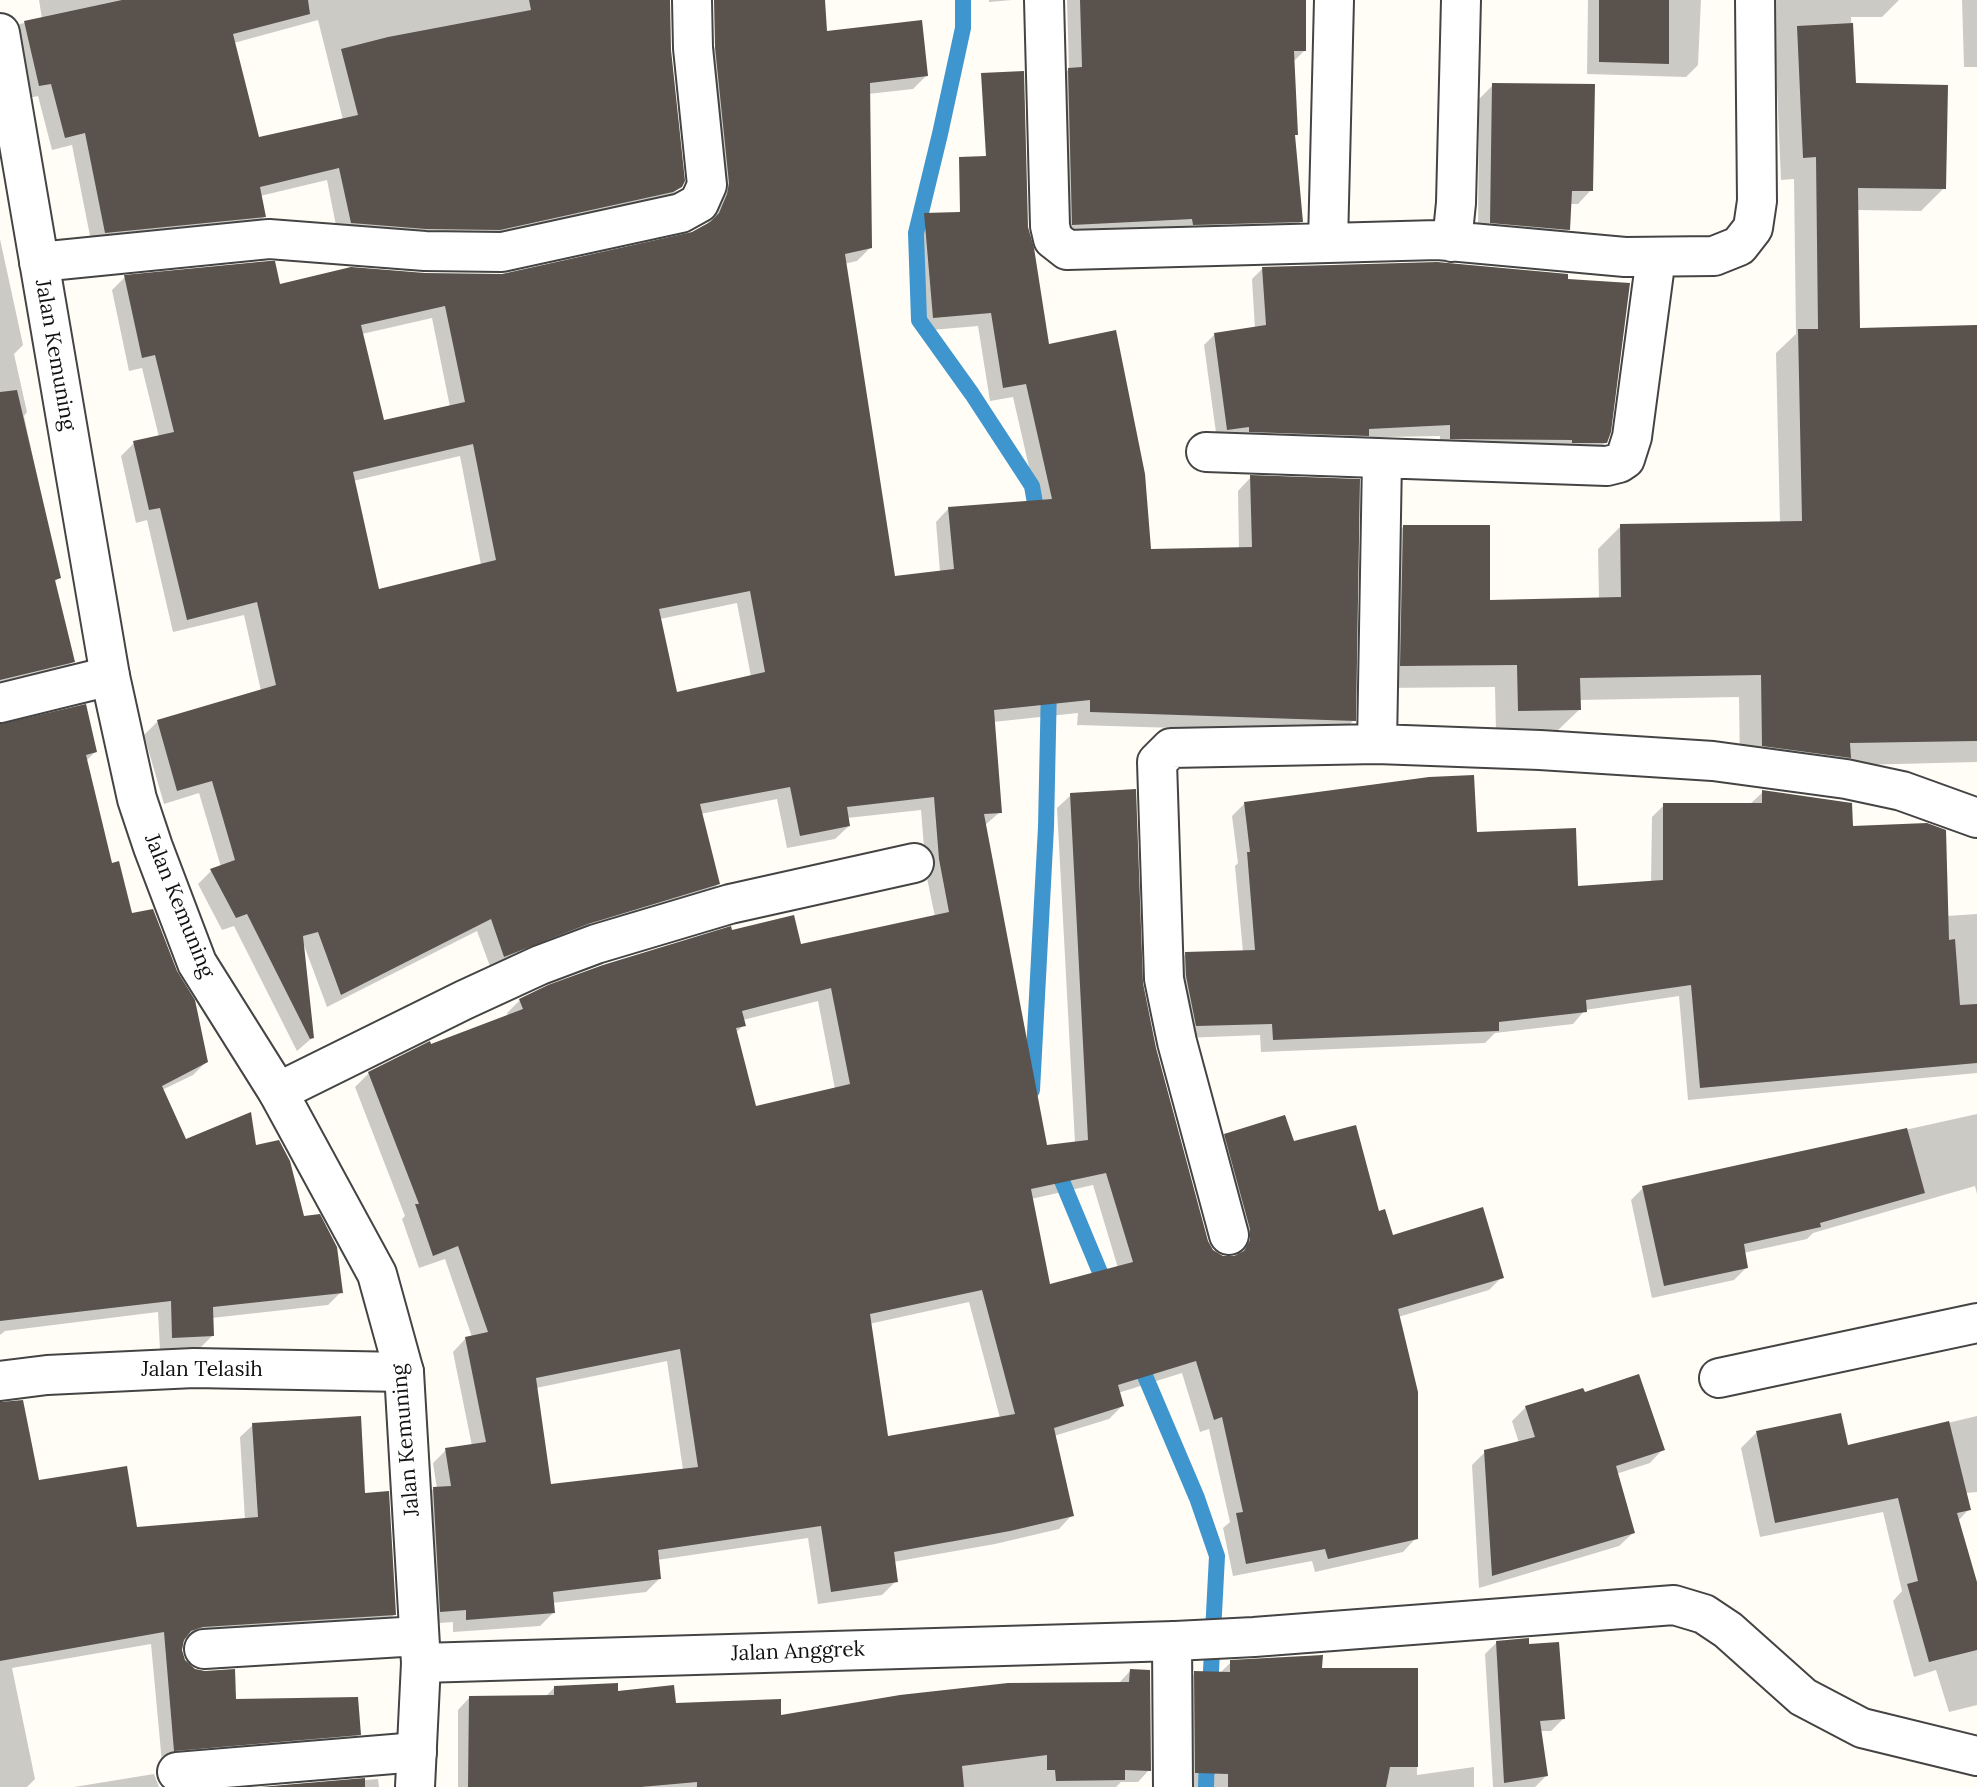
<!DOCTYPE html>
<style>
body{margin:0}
canvas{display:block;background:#fffdf5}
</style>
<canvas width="1977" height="1787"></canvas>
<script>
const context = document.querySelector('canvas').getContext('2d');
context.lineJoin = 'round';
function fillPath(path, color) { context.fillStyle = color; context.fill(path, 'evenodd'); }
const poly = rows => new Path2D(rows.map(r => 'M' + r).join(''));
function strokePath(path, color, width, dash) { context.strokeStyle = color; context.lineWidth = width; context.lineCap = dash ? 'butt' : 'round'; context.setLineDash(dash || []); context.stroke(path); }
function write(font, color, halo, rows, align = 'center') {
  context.font = font + ' Lora,serif'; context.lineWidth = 7; context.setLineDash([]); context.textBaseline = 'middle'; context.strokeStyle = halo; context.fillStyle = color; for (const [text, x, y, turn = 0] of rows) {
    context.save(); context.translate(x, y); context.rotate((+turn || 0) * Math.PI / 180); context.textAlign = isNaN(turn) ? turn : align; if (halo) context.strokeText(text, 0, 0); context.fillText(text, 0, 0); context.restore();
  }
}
const shadow = poly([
 [39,0,606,0,669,50,681,186,667,200,485,243,338,236,327,180,260,196,264,217,251,230,92,246,72,145,52,150,38,96,19,100,6,37,20,24,42,19],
 [318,20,343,120,257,139,234,43],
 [989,0,1012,0,989,2],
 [1048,0,1304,0,1305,50,1293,62,1296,134,1294,136,1301,221,1288,234,1060,238,1055,83,1069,69,1067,0],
 [1588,0,1701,0,1698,65,1686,77,1587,74],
 [1766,0,1899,0,1882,17,1851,17,1854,85,1944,188,1921,211,1857,210,1858,330,1977,327,1977,762,1740,768,1739,697,1579,700,1579,710,1556,732,1496,733,1495,687,1378,688,1381,549,1403,527,1488,602,1599,599,1598,549,1621,526,1780,523,1776,353,1796,334,1794,179,1781,180,1774,16],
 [1962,0,1977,0,1977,67,1964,67],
 [716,46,927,75,913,89,868,94,870,248,857,261,844,264,894,578,940,572,936,522,949,508,1037,502,1013,397,990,401,978,326,920,331,912,228,925,214,957,214,961,210,1026,227,1047,346,1149,551,1239,549,1238,491,1251,477,1354,720,1340,733,1077,725,1078,713,993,722,1000,812,984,826,1046,1147,1075,1143,1057,808,1071,795,1141,984,1154,1048,1206,1241,1212,1251,1222,1258,1234,1258,1238,1255,1237,1243,1212,1149,1225,1135,1292,1143,1378,1213,1392,1237,1502,1277,1489,1290,1398,1317,1416,1538,1403,1552,1315,1572,1312,1561,1233,1576,1223,1528,1230,1522,1209,1429,1200,1432,1182,1373,1118,1393,1122,1406,1109,1419,1054,1436,1072,1515,1059,1529,995,1544,893,1562,896,1581,882,1595,818,1604,808,1538,657,1560,659,1579,646,1592,552,1603,553,1613,540,1626,453,1632,453,1622,427,1624,420,1502,433,1489,437,1489,433,1463,446,1450,472,1446,453,1352,466,1338,472,1337,445,1259,419,1268,402,1219,405,1216,355,1087,369,1073,430,1046,508,1017,507,1013,520,1000,731,932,800,946,935,917,926,873,921,810,847,818,849,826,835,839,787,848,777,799,700,814,718,884,705,897,491,969,477,931,327,1007,302,940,313,1037,297,1051,234,926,222,930,198,884,211,871,221,867,199,793,164,804,144,735,157,722,261,691,244,615,173,632,147,520,136,523,121,456,134,443,159,437,142,368,129,371,112,290,125,277,278,286,425,275,502,276,687,236,707,225,714,209,702,59],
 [432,318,450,407,382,423,362,334],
 [460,456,481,565,378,591,353,481],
 [737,603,751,677,676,694,660,619],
 [818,1001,835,1089,755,1108,735,1033,744,1025,743,1020],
 [1093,1185,1118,1268,1049,1286,1031,1199],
 [969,1302,1000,1418,886,1438,869,1324],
 [667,1361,683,1470,549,1486,536,1388],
 [1493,85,1591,190,1578,204,1570,204,1569,229,1555,243,1478,236,1479,99],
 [0,239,23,345,14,354,27,412,24,416,59,578,54,582,73,661,61,674,0,689],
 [1263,268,1605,443,1594,454,1440,449,1440,436,1217,440,1204,345,1215,334,1255,329,1252,279],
 [0,726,95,752,86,761,110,865,131,915,206,1062,193,1075,162,1090,185,1141,255,1147,303,1218,341,1292,328,1305,212,1318,212,1336,200,1348,160,1350,158,1312,5,1331,0,1335],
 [1763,792,1852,828,1947,916,1977,914,1977,1073,1688,1100,1679,996,1585,1010,1573,1024,1495,1033,1485,1043,1261,1052,1260,1035,1184,1038,1173,966,1186,954,1243,952,1235,866,1238,863,1232,816,1245,803,1475,833,1577,888,1651,883,1652,817,1664,805,1750,804],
 [1977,1114,1977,1194,1975,1186,1813,1233,1807,1239,1743,1253,1746,1268,1734,1280,1652,1298,1631,1200,1643,1188],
 [1583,1394,1663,1449,1650,1463,1616,1474,1633,1533,1619,1546,1479,1588,1472,1465,1485,1452,1519,1443,1512,1421,1526,1407],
 [1977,1416,1977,1492,1965,1493,1969,1509,1958,1521,1977,1588,1977,1705,1949,1712,1936,1670,1914,1677,1893,1601,1902,1591,1883,1512,1760,1537,1741,1448,1756,1433,1846,1447],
 [253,1425,363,1494,395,1614,382,1627,189,1639,182,1642,180,1650,184,1661,234,1700,359,1734,346,1747,162,1763,151,1644,12,1668,35,1779,27,1787,0,1787,0,1454,38,1482,136,1529,245,1520,240,1437],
 [1497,1642,1563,1719,1551,1731,1540,1731,1546,1776,1535,1787,1493,1787,1485,1654],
 [1231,1662,1321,1670,1416,1670,1417,1775,1474,1767,1474,1787,1180,1787,1180,1688,1195,1673,1219,1674],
 [1130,1671,1149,1770,1138,1782,1121,1782,1116,1787,458,1787,458,1710,469,1698,545,1697,554,1688,616,1693,674,1705,780,1717,1119,1683],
 [154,1774,159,1787,74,1787],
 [378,1779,379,1787,282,1787]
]);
const stream = poly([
 [963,0,963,28,940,134,916,233,919,320,972,394,1032,486,1038,520],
 [1032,1090,1046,827,1049,685],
 [1055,1164,1107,1289],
 [1137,1357,1197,1498,1217,1556,1210,1690],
 [1206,1787,1207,1755]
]);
const building = poly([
 [122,0,308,0,310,14,233,34,259,137,358,115,341,49,388,37,531,10,529,0,670,0,671,50,685,181,682,187,673,192,500,230,426,229,351,223,339,168,260,187,266,217,105,233,85,133,65,138,51,84,39,86,24,21],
 [714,0,825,0,827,31,922,20,928,76,870,83,872,248,845,254,895,576,954,569,948,507,1052,499,1026,384,1003,388,991,313,933,318,924,213,960,212,959,157,986,156,981,73,1024,71,1028,227,1034,248,1049,344,1116,330,1145,474,1151,549,1252,547,1250,475,1360,479,1356,721,1090,712,1090,700,994,710,1002,813,984,814,1047,1145,1088,1140,1070,793,1136,789,1143,983,1156,1048,1208,1241,1213,1250,1223,1256,1234,1256,1244,1251,1250,1240,1250,1229,1224,1134,1285,1115,1294,1141,1356,1125,1379,1211,1385,1209,1393,1235,1483,1207,1504,1278,1398,1309,1418,1392,1418,1539,1328,1559,1325,1549,1246,1564,1236,1513,1243,1512,1222,1417,1214,1420,1196,1361,1118,1385,1124,1406,1054,1428,1074,1516,1010,1531,894,1552,898,1582,831,1592,821,1526,658,1550,661,1579,553,1592,555,1613,466,1620,466,1610,440,1612,433,1487,451,1486,445,1448,486,1442,465,1337,488,1332,458,1246,433,1256,415,1204,419,1204,368,1072,430,1041,431,1044,523,1009,519,999,548,985,603,965,731,926,732,930,794,915,801,944,949,912,939,859,934,797,847,807,850,826,800,836,790,787,700,804,720,884,588,924,504,957,491,919,341,995,318,932,303,936,314,1038,310,1039,247,914,236,918,210,869,235,860,212,781,177,791,157,720,276,685,257,602,187,620,160,508,149,510,133,441,174,432,155,355,142,358,124,275,269,261,275,261,280,284,351,267,425,273,502,274,692,232,710,222,719,213,727,194,729,183,715,47],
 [445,306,465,402,384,420,361,325],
 [473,444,496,560,379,589,353,472],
 [750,591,765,672,677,692,659,609],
 [831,988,850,1084,756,1106,736,1028,746,1026,742,1011],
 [1106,1173,1133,1262,1050,1284,1031,1189],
 [982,1290,1015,1414,888,1436,870,1314],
 [680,1349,698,1467,551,1484,536,1378],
 [1080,0,1306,0,1306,51,1294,51,1298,135,1295,135,1303,222,1193,225,1192,219,1072,225,1068,68,1082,67],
 [1599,0,1669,0,1669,64,1599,62],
 [1853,23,1856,83,1948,85,1946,189,1858,188,1860,328,1977,325,1977,741,1850,743,1851,758,1762,746,1761,675,1580,678,1581,710,1518,711,1517,665,1400,666,1403,525,1490,525,1490,600,1621,597,1620,524,1802,521,1798,329,1818,329,1816,157,1803,158,1797,26],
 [1492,83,1595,84,1593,191,1572,191,1570,230,1490,223],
 [1437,262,1568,274,1568,279,1630,283,1611,432,1607,443,1572,443,1572,440,1450,439,1450,425,1369,429,1369,436,1249,432,1249,427,1227,430,1214,333,1266,325,1262,267],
 [17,390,61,578,55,580,75,662,0,680,0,392],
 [86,704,97,752,86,755,112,863,119,861,132,913,153,909,177,971,195,1000,208,1062,162,1086,186,1139,251,1112,256,1145,279,1140,290,1161,304,1216,320,1214,337,1247,343,1293,213,1307,214,1336,172,1338,171,1301,0,1321,0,724],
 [1474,775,1477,832,1576,828,1578,886,1663,880,1663,803,1762,803,1762,790,1852,803,1853,826,1927,823,1946,830,1949,940,1955,939,1960,1005,1977,1004,1977,1063,1700,1088,1691,985,1586,1000,1587,1012,1499,1022,1499,1031,1273,1040,1272,1024,1196,1026,1186,976,1185,952,1255,950,1247,852,1250,852,1244,802,1429,777],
 [1907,1128,1925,1193,1820,1223,1821,1227,1744,1244,1748,1268,1664,1286,1642,1186],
 [1639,1374,1665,1450,1616,1466,1635,1533,1492,1576,1484,1450,1535,1437,1525,1406,1583,1388,1585,1392],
 [23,1400,39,1480,127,1466,137,1527,258,1517,252,1423,361,1416,365,1493,389,1491,396,1615,203,1627,191,1631,184,1640,182,1650,185,1660,195,1669,205,1671,235,1669,236,1699,358,1697,361,1735,174,1751,164,1632,0,1661,0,1402],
 [1841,1413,1848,1445,1949,1421,1971,1510,1957,1513,1977,1582,1977,1650,1929,1662,1907,1584,1918,1581,1898,1498,1775,1523,1756,1431],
 [1529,1638,1529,1644,1559,1642,1565,1719,1540,1721,1548,1776,1504,1783,1496,1641],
 [1323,1655,1322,1668,1418,1668,1418,1767,1390,1767,1386,1787,1228,1787,1228,1774,1195,1773,1194,1671,1230,1672,1230,1660],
 [1130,1669,1150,1670,1151,1771,1125,1770,1125,1780,1056,1781,1055,1770,1047,1770,1047,1755,962,1766,964,1787,697,1787,697,1782,641,1787,468,1787,469,1696,554,1695,554,1686,618,1683,618,1691,674,1685,676,1703,781,1699,781,1715,900,1695,1008,1683,1129,1682],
 [365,1778,365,1787,260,1787]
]);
const minor = poly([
 [1044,0,1050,226,1053,239,1067,250,1328,243],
 [1334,0,1328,243,1438,240,1625,257,1714,256,1739,246,1753,228,1757,201,1755,0],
 [1452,242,1456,203,1461,0],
 [39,262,269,239,425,251,502,252,681,213,699,203,707,185,693,48,692,0],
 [1206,452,1607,466,1619,463,1625,459,1632,437,1656,257],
 [0,703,110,676],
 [1377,744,1382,459],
 [278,1092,464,1000,540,965,596,944,730,904,914,863],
 [1229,1235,1177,1042,1164,979,1157,762,1171,748,1377,744,1540,750,1713,761,1846,779,1902,791,1977,818],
 [1719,1378,1977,1323],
 [0,1381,47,1375,194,1368,404,1372],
 [1172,1641,1173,1787],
 [204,1649,419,1636],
 [421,1663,1175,1641,1254,1637,1674,1605,1704,1614,1728,1630,1803,1697,1862,1728,1977,1756],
 [177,1772,417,1752]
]);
const tertiary = poly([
 [0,33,110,676,137,799,153,847,197,963,278,1092,377,1274,404,1372,421,1663,415,1787]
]);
const streetNames = [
 ["Jalan Kemuning",55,355,80],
 ["Jalan Kemuning",179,906,68],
 ["Jalan Telasih",202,1370],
 ["Jalan Kemuning",406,1440,-95],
 ["Jalan Anggrek",798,1652,-2]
];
fillPath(shadow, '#0003');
strokePath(stream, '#3f96cf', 16);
fillPath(building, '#5a524d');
strokePath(minor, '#444', 42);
strokePath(tertiary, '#444', 42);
strokePath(minor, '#fff', 38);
strokePath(tertiary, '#fff', 38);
write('21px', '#111', '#fff', streetNames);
</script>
